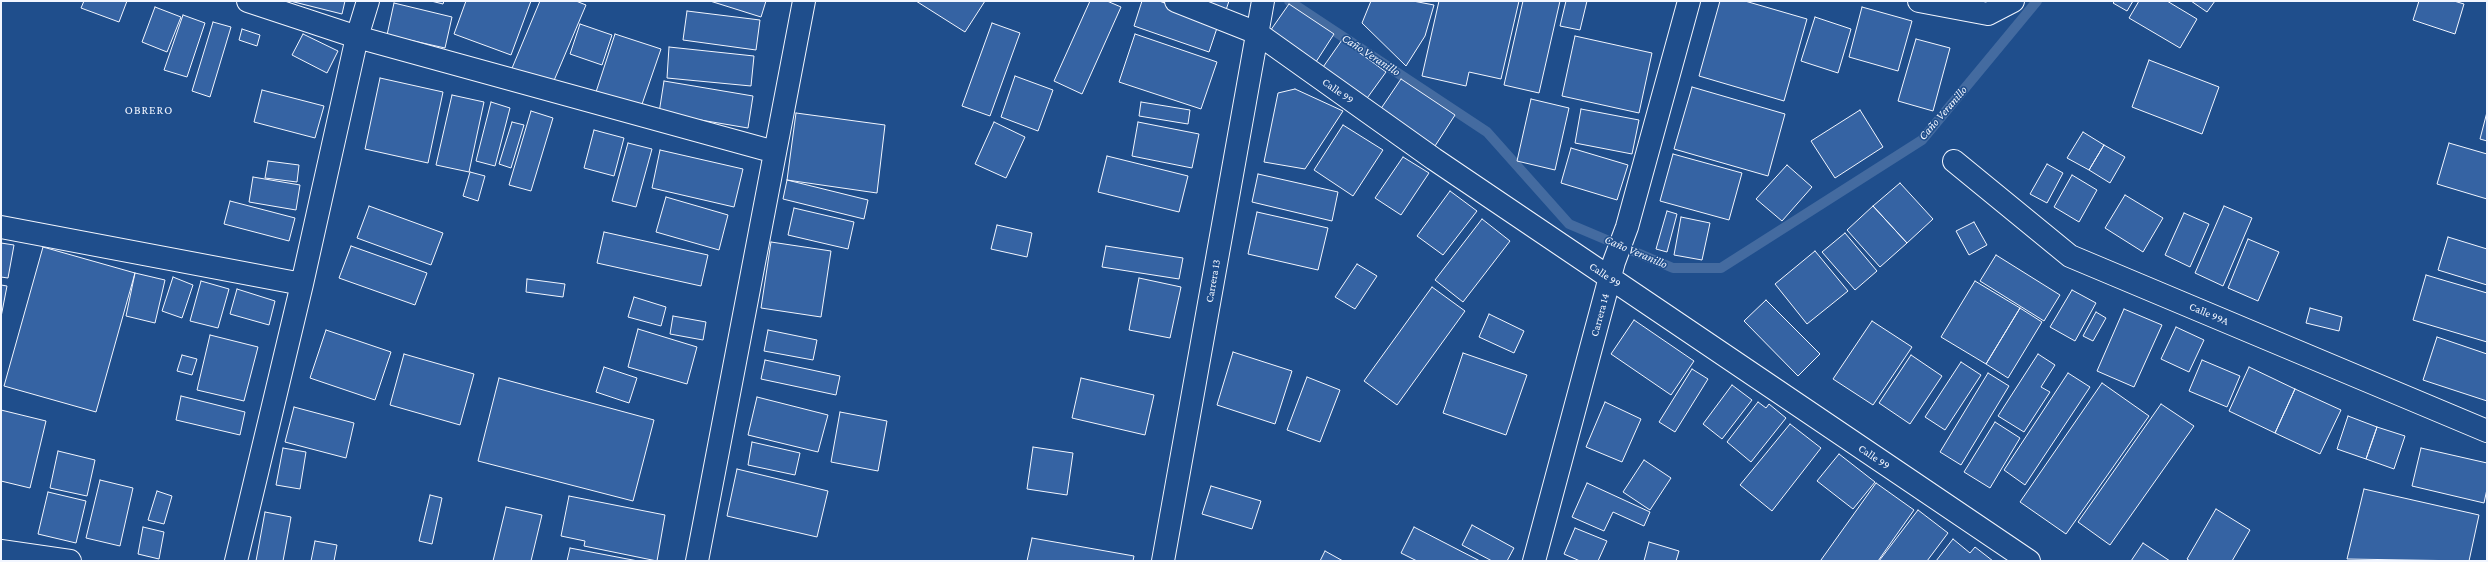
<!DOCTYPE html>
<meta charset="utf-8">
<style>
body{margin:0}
#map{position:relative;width:2488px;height:562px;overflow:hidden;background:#1f4e8c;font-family:"Crimson Pro",serif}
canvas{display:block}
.frame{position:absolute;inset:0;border:2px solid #f2f6ff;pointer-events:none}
</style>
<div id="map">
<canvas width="2488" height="562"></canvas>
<div class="frame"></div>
</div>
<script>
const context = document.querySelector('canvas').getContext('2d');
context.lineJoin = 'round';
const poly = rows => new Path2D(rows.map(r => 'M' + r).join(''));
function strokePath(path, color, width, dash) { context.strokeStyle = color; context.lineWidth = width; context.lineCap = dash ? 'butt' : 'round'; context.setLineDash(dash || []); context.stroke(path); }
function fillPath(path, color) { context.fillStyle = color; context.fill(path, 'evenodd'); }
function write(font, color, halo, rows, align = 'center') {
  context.font = font + ' "Crimson Pro",serif'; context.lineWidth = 3; context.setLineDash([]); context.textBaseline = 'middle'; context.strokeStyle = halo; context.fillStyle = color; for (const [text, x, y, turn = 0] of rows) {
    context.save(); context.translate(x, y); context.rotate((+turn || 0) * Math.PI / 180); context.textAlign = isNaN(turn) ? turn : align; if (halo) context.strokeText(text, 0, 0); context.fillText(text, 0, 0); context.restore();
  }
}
const stream = poly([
 [1289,1,1487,132,1569,224,1673,268,1721,268,1922,140,2037,1]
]);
const building = poly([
 [84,1,127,1,119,22,81,8,84,1],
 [290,1,345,1,342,14,290,1],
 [431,1,444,1,443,4,431,1],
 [466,1,531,1,511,55,454,34,466,1],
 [540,1,576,1,586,5,550,90,510,73,540,1],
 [710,1,766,1,761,17,710,1],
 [916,1,985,1,965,32,916,1],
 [1090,1,1107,1,1121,7,1082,94,1054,81,1090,1],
 [1142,1,1159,1,1219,22,1209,52,1134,26,1142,1],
 [1192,1,1229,1,1225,13,1192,1],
 [1371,1,1413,1,1434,5,1425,36,1406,66,1362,23,1371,1],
 [1439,1,1519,1,1501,79,1469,72,1466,86,1422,76,1439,1],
 [1523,1,1560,1,1539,93,1504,85,1523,1],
 [1566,1,1587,1,1580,30,1560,26,1566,1],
 [1720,1,1745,1,1807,19,1784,101,1699,76,1720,1],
 [2115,1,2133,1,2127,11,2113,3,2115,1],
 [2139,1,2167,1,2197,19,2180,48,2129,18,2139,1],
 [2191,1,2215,1,2207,12,2191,1],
 [2419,1,2454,1,2464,4,2455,34,2413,20,2419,1],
 [394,3,452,17,445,48,387,35,394,3],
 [1289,4,1334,34,1314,65,1268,34,1289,4],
 [155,7,181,17,167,52,142,42,155,7],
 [1862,7,1912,21,1898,71,1849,57,1862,7],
 [687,11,760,20,756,50,683,40,687,11],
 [183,15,205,23,187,77,164,70,183,15],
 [1815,17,1851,29,1838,73,1801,61,1815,17],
 [213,22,231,27,210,97,192,91,213,22],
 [992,23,1020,33,990,116,962,106,992,23],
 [580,24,612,35,602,65,570,54,580,24],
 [242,29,260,35,257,46,239,40,242,29],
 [303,34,338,51,327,73,292,55,303,34],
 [615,34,661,49,640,110,595,95,615,34],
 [1135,34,1217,62,1201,109,1119,82,1135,34],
 [1575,36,1652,53,1639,113,1562,96,1575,36],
 [1916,39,1950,48,1933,111,1898,101,1916,39],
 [1342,40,1386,72,1365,101,1321,70,1342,40],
 [669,47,754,56,751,86,667,78,669,47],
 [2149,60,2219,87,2202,134,2132,107,2149,60],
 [1015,76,1053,90,1038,131,1001,117,1015,76],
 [380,78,443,92,428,163,365,149,380,78],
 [1401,79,1455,115,1435,146,1380,110,1401,79],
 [664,81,753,96,748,128,659,113,664,81],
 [1692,87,1785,114,1768,176,1674,149,1692,87],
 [1295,89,1343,111,1305,169,1264,162,1278,93,1295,89],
 [262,90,324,106,315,138,254,122,262,90],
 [452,95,484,102,469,172,436,165,452,95],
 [1531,99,1569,108,1555,170,1517,161,1531,99],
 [491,102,510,108,495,166,476,161,491,102],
 [1141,102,1190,110,1188,124,1139,116,1141,102],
 [1581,109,1639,120,1632,154,1575,143,1581,109],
 [1860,110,1883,147,1835,178,1811,141,1860,110],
 [531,111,553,118,531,191,509,185,531,111],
 [2487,112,2487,141,2480,139,2487,112],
 [796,113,885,125,877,193,787,180,796,113],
 [512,122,524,125,511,168,499,164,512,122],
 [994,122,1025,137,1006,178,975,164,994,122],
 [1138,122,1199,134,1192,168,1132,156,1138,122],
 [1343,125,1383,150,1353,196,1314,170,1343,125],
 [594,130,624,138,614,176,584,168,594,130],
 [2083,132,2104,145,2089,170,2067,158,2083,132],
 [628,143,652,149,636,207,612,201,628,143],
 [2449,143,2487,154,2487,199,2437,184,2449,143],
 [2104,145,2125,157,2110,183,2089,170,2104,145],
 [1571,148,1628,165,1617,200,1561,183,1571,148],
 [660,150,743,169,734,207,652,188,660,150],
 [1673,154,1742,173,1729,220,1660,201,1673,154],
 [1107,156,1188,176,1179,212,1098,192,1107,156],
 [1403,157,1429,173,1401,215,1375,198,1403,157],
 [268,161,299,165,297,182,265,178,268,161],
 [2047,164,2063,173,2047,203,2030,194,2047,164],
 [1787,165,1812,187,1782,221,1756,199,1787,165],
 [470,172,485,176,478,201,463,196,470,172],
 [1258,174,1338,192,1332,221,1252,202,1258,174],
 [2072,175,2097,190,2079,222,2054,207,2072,175],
 [253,177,300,185,296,210,249,202,253,177],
 [787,180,868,200,864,219,783,199,787,180],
 [1900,183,1933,219,1907,243,1873,206,1900,183],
 [1450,191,1477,211,1443,255,1417,236,1450,191],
 [2125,195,2163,218,2143,252,2105,228,2125,195],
 [666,197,728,215,719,250,656,232,666,197],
 [230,201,295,218,289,241,224,224,230,201],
 [369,206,443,233,431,265,357,238,369,206],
 [1873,206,1907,243,1880,267,1847,230,1873,206],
 [2224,206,2252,218,2223,286,2195,273,2224,206],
 [794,208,854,222,848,249,788,235,794,208],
 [1667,211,1677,214,1667,252,1656,249,1667,211],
 [1257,212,1328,228,1318,270,1248,254,1257,212],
 [2184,213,2209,224,2190,267,2165,255,2184,213],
 [1681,217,1710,223,1702,260,1674,255,1681,217],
 [1482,219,1510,241,1463,302,1435,280,1482,219],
 [1974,222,1987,245,1969,255,1956,231,1974,222],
 [997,225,1032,233,1027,257,991,249,997,225],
 [604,232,708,255,701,286,597,263,604,232],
 [1845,233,1877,271,1855,290,1822,252,1845,233],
 [2448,237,2487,249,2487,285,2438,270,2448,237],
 [2248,239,2279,252,2258,301,2228,288,2248,239],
 [771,242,831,251,821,317,761,308,771,242],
 [1,243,14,245,8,278,1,277,1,243],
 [351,246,427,273,415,305,339,278,351,246],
 [1106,246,1183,258,1179,279,1102,267,1106,246],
 [43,247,135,273,96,412,4,386,43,247],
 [1815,251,1848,291,1807,324,1775,284,1815,251],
 [1996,255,2060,295,2044,321,1980,281,1996,255],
 [1357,264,1377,276,1355,309,1335,297,1357,264],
 [135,273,165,280,155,323,126,316,135,273],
 [2426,275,2487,293,2487,342,2413,320,2426,275],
 [173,277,193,285,182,318,162,311,173,277],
 [1139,278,1181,287,1170,338,1129,330,1139,278],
 [527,279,565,284,563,297,526,292,527,279],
 [201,281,229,289,218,328,190,321,201,281],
 [1975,281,2020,308,1986,364,1941,337,1975,281],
 [1,285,7,286,1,317,1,285],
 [1432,287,1465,311,1397,405,1364,381,1432,287],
 [237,289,275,301,269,325,230,314,237,289],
 [2072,290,2096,303,2075,341,2050,327,2072,290],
 [634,297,666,307,661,326,628,317,634,297],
 [1766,300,1820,354,1798,376,1744,321,1766,300],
 [2020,308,2042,322,2008,378,1986,364,2020,308],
 [2310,308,2342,317,2339,331,2306,323,2310,308],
 [2124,309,2162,325,2134,387,2097,371,2124,309],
 [2096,312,2106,318,2093,341,2083,336,2096,312],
 [1489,314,1524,331,1514,353,1479,337,1489,314],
 [673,316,706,322,703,340,670,334,673,316],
 [1634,320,1694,361,1671,395,1611,354,1634,320],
 [1872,321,1912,347,1873,405,1833,379,1872,321],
 [2176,327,2204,340,2189,372,2161,359,2176,327],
 [638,329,697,347,687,384,628,367,638,329],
 [326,330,391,352,375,400,310,378,326,330],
 [768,330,817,340,813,360,764,351,768,330],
 [210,335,258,347,244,401,197,390,210,335],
 [2437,337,2487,354,2487,401,2423,380,2437,337],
 [1233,352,1292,371,1275,424,1217,405,1233,352],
 [1463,353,1527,375,1506,435,1443,413,1463,353],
 [404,354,474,374,460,425,390,405,404,354],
 [2038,354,2055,365,2041,387,2050,392,2024,432,1998,416,2038,354],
 [182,355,197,359,192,375,177,371,182,355],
 [1911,355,1942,376,1910,424,1879,403,1911,355],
 [765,360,840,376,836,395,761,379,765,360],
 [2202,360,2240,376,2227,407,2189,391,2202,360],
 [1961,362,1981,375,1945,430,1925,417,1961,362],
 [604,367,637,378,629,403,596,392,604,367],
 [2249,367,2295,389,2275,433,2229,411,2249,367],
 [1692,369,1708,379,1675,432,1659,422,1692,369],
 [1988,373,2009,386,1961,465,1940,452,1988,373],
 [2068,373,2090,387,2025,485,2004,470,2068,373],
 [1307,377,1340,390,1320,442,1287,430,1307,377],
 [499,378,654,420,633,501,478,461,499,378],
 [1081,378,1154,395,1145,435,1072,418,1081,378],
 [2102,383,2149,416,2066,534,2020,502,2102,383],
 [1732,385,1752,400,1722,439,1703,424,1732,385],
 [2295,389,2341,410,2320,454,2275,433,2295,389],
 [181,396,245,412,240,435,176,420,181,396],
 [757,397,828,415,818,452,748,435,757,397],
 [1605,402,1641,419,1622,462,1586,447,1605,402],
 [1758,402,1766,408,1769,404,1786,418,1751,462,1727,442,1758,402],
 [2161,404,2194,426,2110,545,2078,522,2161,404],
 [294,407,354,423,346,458,285,442,294,407],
 [1,410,46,421,30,488,1,481,1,410],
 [840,412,887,421,878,471,831,462,840,412],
 [2348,416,2377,427,2366,459,2337,449,2348,416],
 [1995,422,2020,438,1990,488,1964,472,1995,422],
 [1790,424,1821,448,1772,511,1740,485,1790,424],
 [2377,427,2405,436,2394,469,2366,459,2377,427],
 [752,442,800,453,795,475,748,465,752,442],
 [1033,447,1073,453,1067,495,1027,489,1033,447],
 [283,448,306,452,300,489,276,485,283,448],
 [2421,448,2487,463,2487,489,2484,503,2412,486,2421,448],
 [58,451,95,460,87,496,50,488,58,451],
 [1839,454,1875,482,1853,509,1817,481,1839,454],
 [1644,460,1671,478,1650,510,1623,492,1644,460],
 [737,469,828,491,817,537,727,516,737,469],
 [100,480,133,488,120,546,86,538,100,480],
 [1587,483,1650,512,1644,526,1613,512,1604,531,1572,517,1587,483],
 [1876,483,1914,510,1878,561,1823,561,1821,560,1876,483],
 [1211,486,1261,501,1252,529,1202,514,1211,486],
 [2364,489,2479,515,2469,561,2347,559,2364,489],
 [157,491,172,496,164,524,148,520,157,491],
 [48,492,86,501,76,543,38,534,48,492],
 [430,495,442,498,432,544,419,541,430,495],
 [569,496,665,515,657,561,584,546,585,541,561,536,569,496],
 [506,507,542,515,531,561,493,561,506,507],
 [2216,509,2250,530,2232,561,2190,561,2187,559,2216,509],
 [1918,510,1948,533,1927,561,1879,561,1918,510],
 [265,512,291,517,283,561,256,561,265,512],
 [1472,525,1514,548,1507,561,1492,561,1462,545,1472,525],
 [143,527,164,532,159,559,138,554,143,527],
 [1414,527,1480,561,1417,561,1401,553,1414,527],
 [1575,528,1607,541,1598,561,1580,561,1564,554,1575,528],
 [1032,538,1134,556,1133,561,1027,561,1032,538],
 [1953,539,1970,553,1975,547,1993,561,1936,561,1953,539],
 [315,541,337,545,334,561,311,561,315,541],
 [1649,542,1679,551,1676,561,1644,561,1649,542],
 [2143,543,2170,561,2131,561,2143,543],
 [570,548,638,561,567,561,570,548],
 [1325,551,1343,561,1320,561,1325,551]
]);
const minor = poly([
 [248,1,357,37,775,152],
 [1176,1,1257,33,1434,159,2029,561],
 [1919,1,1988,14,2013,1],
 [1954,161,2070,256,2487,431],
 [1,227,302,284],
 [1,551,70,561],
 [236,561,302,284,357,37,368,1],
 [697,561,804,1],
 [1163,561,1263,1],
 [1534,561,1614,262,1627,227,1689,1]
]);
const streetNames = [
 ["Calle 99",1338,91,35],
 ["Calle 99",1605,275,34],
 ["Carrera 13",1213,281,-80],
 ["Calle 99A",2209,314,23],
 ["Carrera 14",1600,315,-75],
 ["Calle 99",1874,457,34]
];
const waterNames = [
 ["Caño Veranillo",1371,55,33],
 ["Caño Veranillo",1943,113,-49],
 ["Caño Veranillo",1636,252,23]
];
const neighbourhoodNames = [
 ["OBRERO",149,110]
];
strokePath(stream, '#446ba0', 10);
fillPath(building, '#3563a3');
strokePath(building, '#f2f6ff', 1);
strokePath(minor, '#f2f6ff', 24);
strokePath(minor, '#1f4e8c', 22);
write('11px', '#f2f6ff', '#1f4e8c', streetNames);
write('italic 12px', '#f2f6ff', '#1f4e8c', waterNames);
context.letterSpacing = '1px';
write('12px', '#f2f6ff', '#1f4e8c', neighbourhoodNames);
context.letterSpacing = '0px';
</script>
